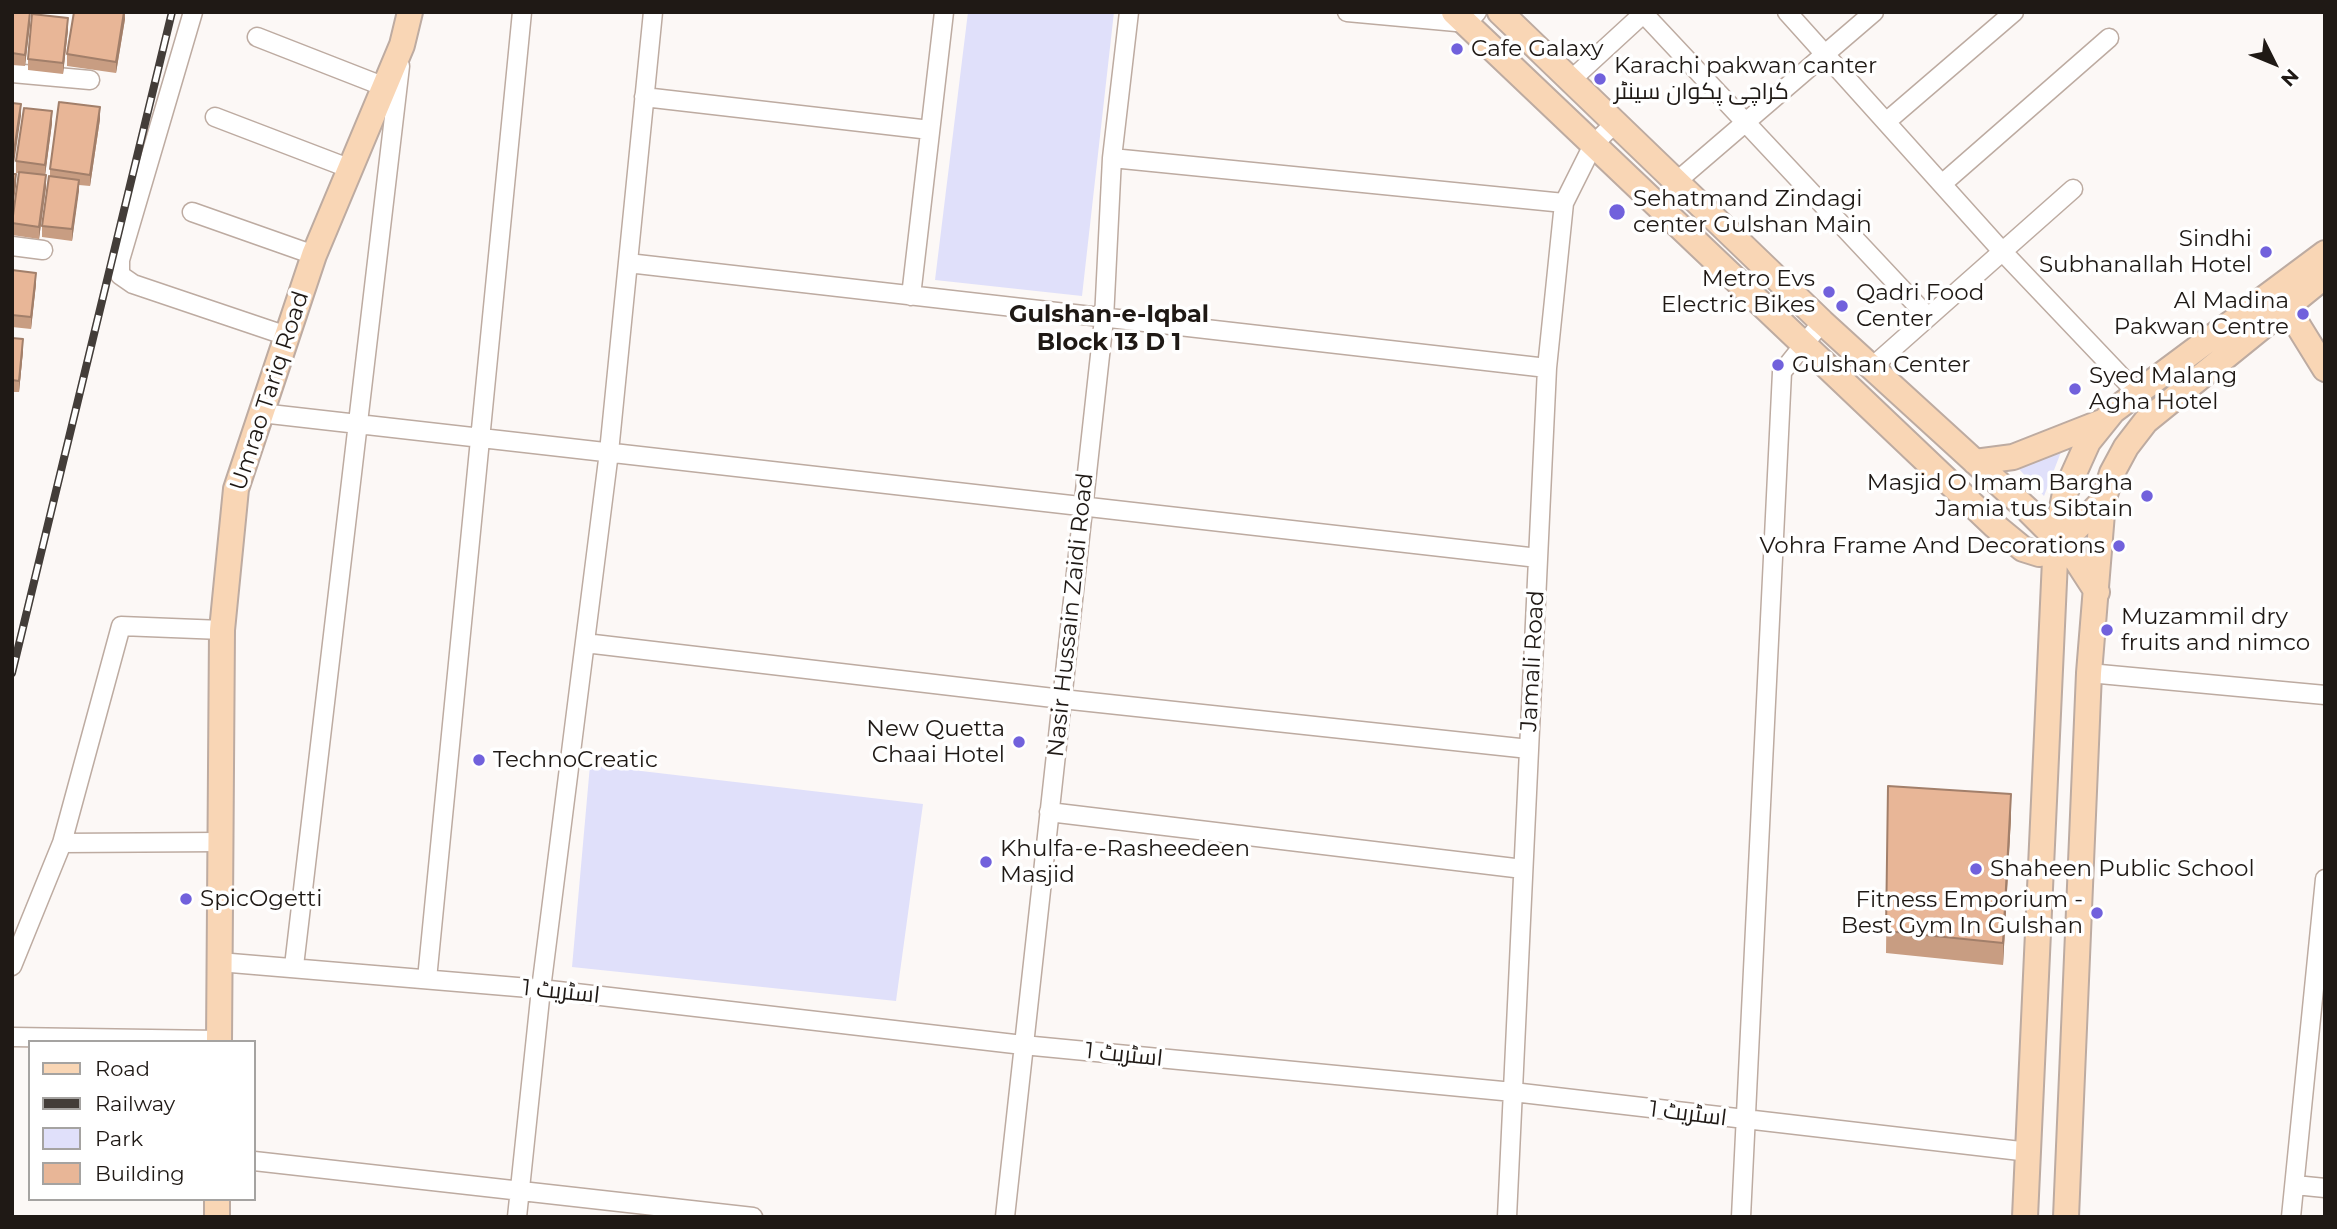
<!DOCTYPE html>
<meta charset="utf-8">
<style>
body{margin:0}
#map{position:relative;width:2337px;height:1229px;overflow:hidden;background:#fcf8f6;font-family:Montserrat,sans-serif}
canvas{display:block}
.frame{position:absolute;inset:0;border:14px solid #1f1915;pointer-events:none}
.legend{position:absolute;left:28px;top:1040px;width:228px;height:161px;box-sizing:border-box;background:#fff;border:2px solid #a5a3a1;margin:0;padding:9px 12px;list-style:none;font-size:21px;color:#1f1915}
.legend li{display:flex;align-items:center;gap:14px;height:35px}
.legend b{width:35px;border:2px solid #a5a3a1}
.north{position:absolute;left:2239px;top:28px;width:70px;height:70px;-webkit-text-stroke:5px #fff;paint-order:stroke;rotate:133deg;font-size:19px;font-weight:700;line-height:28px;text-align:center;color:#1f1915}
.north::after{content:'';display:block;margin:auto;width:24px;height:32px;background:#1f1915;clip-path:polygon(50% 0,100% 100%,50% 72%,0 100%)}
</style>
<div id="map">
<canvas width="2337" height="1229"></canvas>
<div class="frame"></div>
<ul class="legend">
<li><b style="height:9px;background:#f9d6b5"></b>Road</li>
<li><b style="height:9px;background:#433d39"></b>Railway</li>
<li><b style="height:19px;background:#e0e0fa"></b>Park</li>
<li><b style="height:19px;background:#e8b697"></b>Building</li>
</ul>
<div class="north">N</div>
</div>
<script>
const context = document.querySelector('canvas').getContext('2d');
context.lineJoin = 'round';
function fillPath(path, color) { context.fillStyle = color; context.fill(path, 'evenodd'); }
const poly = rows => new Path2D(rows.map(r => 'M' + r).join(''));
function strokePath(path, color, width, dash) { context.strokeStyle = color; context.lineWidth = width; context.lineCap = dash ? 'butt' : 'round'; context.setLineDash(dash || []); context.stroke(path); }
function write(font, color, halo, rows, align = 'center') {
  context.font = font + ' Montserrat,Cairo,sans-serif'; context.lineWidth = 7; context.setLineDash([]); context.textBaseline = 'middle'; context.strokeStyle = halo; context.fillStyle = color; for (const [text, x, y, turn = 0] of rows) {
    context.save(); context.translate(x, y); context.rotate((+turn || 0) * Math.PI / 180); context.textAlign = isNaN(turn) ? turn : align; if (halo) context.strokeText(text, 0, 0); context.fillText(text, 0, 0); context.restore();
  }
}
const green = poly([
 [968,12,1114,12,1082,296,935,280],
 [2061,452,2044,496,2018,468],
 [590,765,923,804,896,1001,572,967]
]);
const street = poly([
 [193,12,120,260,120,275,133,284,287,336],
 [1347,12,1467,23,1477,12],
 [1787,12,2001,250,2136,392],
 [1644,14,1927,316],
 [257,37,385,87],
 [12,73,90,80],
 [1571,80,1645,12],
 [644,97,930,130],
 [215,117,351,169],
 [1886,122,2014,12],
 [1112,158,1564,203],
 [1676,182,1874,12],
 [1942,184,2109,38],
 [192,212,314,255],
 [12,246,43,250],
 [628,263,1547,368],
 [911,296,944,12],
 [1872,367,2073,189],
 [261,413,1538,558],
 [585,643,1062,699,1529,749],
 [2089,673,2325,695],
 [1049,812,1523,869],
 [62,843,220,842],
 [219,962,541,989,1023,1045,1513,1092,2029,1152],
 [12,966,62,843,121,626,222,630],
 [294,966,400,66],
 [427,979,522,12],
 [12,1037,219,1040],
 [254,1161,753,1217],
 [2295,1185,2325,1188],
 [517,1217,541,989,609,452,653,12],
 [1005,1217,1104,319,1112,158,1129,12],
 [1507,1217,1547,368,1564,203,1593,145,1616,122],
 [1741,1217,1782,372,1822,322],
 [2291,1217,2325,879]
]);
const secondary = poly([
 [1454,12,1995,526,2023,549,2039,554,2057,548,2103,501],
 [1500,12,1822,322,2029,511,2073,555,2097,592],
 [2286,306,2325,369],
 [1975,462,2013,457,2102,422],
 [219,1042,222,630,236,489,314,255,402,45,410,12],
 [217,1217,217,1199],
 [2025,1217,2056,538,2065,493,2088,442,2113,411,2325,253],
 [2066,1217,2089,673,2103,501,2112,473,2126,447,2146,421,2325,276]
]);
const rail = poly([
 [12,673,172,12]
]);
const wall = poly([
 [12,12,30,24,25,66,12,65],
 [125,12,125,19,116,73,67,66,67,54],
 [68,30,63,74,28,70,28,59],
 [100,119,90,186,79,185,72,241,42,237,42,226,50,176,50,169],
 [52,123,45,175,46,187,39,239,12,235,12,223,19,173,16,173,16,161],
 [12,270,36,284,31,329,12,327],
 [12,338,23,351,19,392,12,392],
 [1888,786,2011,817,2003,965,1886,953]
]);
const shadedWall = poly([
 [30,12,30,24,25,66,25,55],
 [124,12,125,19,116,73,116,62],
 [68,18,68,30,63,74,63,63],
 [21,104,21,116,12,177,12,165],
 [100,107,100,119,90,186,90,175],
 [52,111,52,123,45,176,45,165],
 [16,174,16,186,12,215,12,203],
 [46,175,46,187,39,239,39,227],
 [79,180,79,191,72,241,72,229],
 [36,273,36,284,31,329,31,317],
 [23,339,23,351,19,392,19,381],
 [2011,794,2011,817,2003,965,2003,943]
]);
const building = poly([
 [12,12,30,12,25,55,12,53,12,12],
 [74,12,124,12,116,62,67,54,74,12],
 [32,14,68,18,63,63,28,59,32,14],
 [59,102,100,107,90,175,50,169,59,102],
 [12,103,21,104,12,165,12,103],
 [24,108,52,111,45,165,16,161,24,108],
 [19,172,46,175,39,227,12,223,19,172],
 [12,174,16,174,12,203,12,174],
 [49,176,79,180,72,229,42,226,49,176],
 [12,270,36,273,31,317,12,315,12,270],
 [12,338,23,339,19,381,12,380,12,338],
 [1888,786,2011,794,2003,943,1886,931,1888,786]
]);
const markers = [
 [1457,49,7,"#7161dc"],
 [1600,79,7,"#7161dc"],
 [1617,212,9,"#7161dc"],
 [2266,252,7,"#7161dc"],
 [1829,292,7,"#7161dc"],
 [1842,306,7,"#7161dc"],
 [2303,314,7,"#7161dc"],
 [1778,365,7,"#7161dc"],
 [2075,389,7,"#7161dc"],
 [2147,496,7,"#7161dc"],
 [2119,546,7,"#7161dc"],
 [2107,630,7,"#7161dc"],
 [1019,742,7,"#7161dc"],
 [479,760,7,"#7161dc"],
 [986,862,7,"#7161dc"],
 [1976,869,7,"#7161dc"],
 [186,899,7,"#7161dc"],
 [2097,913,7,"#7161dc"]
];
const poiNames = [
 ["Cafe Galaxy",1471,49],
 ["Karachi pakwan canter",1614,66],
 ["کراچی پکوان سینٹر",1614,92],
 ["Sehatmand Zindagi",1633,199],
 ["center Gulshan Main",1633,225],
 ["Sindhi",2252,239,"right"],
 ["Subhanallah Hotel",2252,265,"right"],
 ["Metro Evs",1815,279,"right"],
 ["Electric Bikes",1815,305,"right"],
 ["Qadri Food",1856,293],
 ["Center",1856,319],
 ["Al Madina",2289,301,"right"],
 ["Pakwan Centre",2289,327,"right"],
 ["Gulshan Center",1792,365],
 ["Syed Malang",2089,376],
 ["Agha Hotel",2089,402],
 ["Masjid O Imam Bargha",2133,483,"right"],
 ["Jamia tus Sibtain",2133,509,"right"],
 ["Vohra Frame And Decorations",2105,546,"right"],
 ["Muzammil dry",2121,617],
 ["fruits and nimco",2121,643],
 ["New Quetta",1005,729,"right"],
 ["Chaai Hotel",1005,755,"right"],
 ["TechnoCreatic",493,760],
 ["Khulfa-e-Rasheedeen",1000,849],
 ["Masjid",1000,875],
 ["Shaheen Public School",1990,869],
 ["SpicOgetti",200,899],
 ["Fitness Emporium -",2083,900,"right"],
 ["Best Gym In Gulshan",2083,926,"right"]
];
const streetNames = [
 ["Umrao Tariq Road",270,391,-72],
 ["Nasir Hussain Zaidi Road",1071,615,-84],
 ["Jamali Road",1533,661,-87],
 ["اسٹریٹ 1",561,992,6],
 ["اسٹریٹ 1",1124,1055,6],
 ["اسٹریٹ 1",1688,1114,7]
];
const neighbourhoodNames = [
 ["Gulshan-e-Iqbal",1109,315],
 ["Block 13 D 1",1109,343]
];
fillPath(green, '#e0e0fa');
strokePath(street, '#bdaba1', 21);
strokePath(secondary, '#bdaba1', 28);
strokePath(street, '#fff', 18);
strokePath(secondary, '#f9d6b5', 24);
strokePath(rail, '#433d39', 8);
strokePath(rail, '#fff', 5, [16]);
fillPath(wall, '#c89d82');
fillPath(shadedWall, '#a27f6a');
fillPath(building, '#e8b697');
strokePath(building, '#a27f6a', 2);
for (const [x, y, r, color] of markers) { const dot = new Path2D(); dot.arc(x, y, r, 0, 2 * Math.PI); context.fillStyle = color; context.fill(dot); strokePath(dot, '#fff', 2.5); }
write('23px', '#1f1915', '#fff', poiNames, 'left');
write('23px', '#1f1915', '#fff', streetNames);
write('bold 24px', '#1f1915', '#fff', neighbourhoodNames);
</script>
